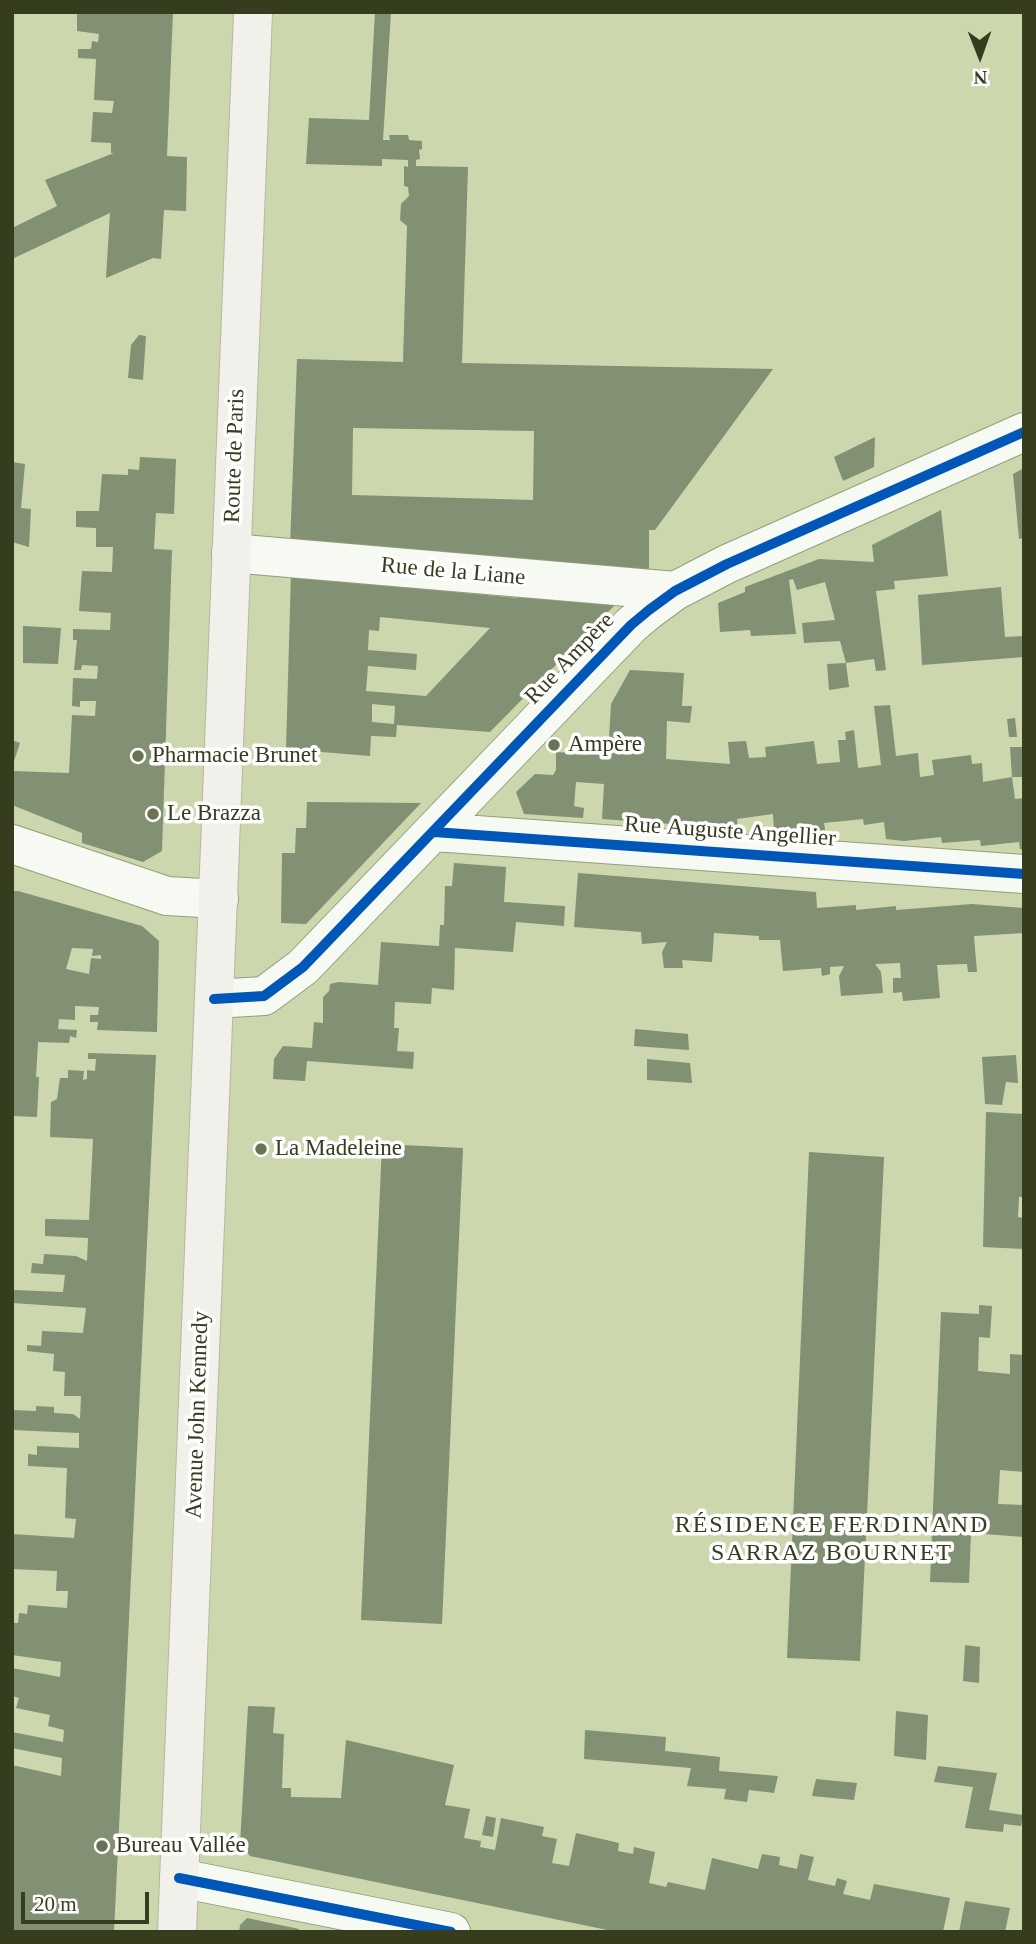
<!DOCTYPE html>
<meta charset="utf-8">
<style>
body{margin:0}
#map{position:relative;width:1036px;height:1944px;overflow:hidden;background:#ccd7ae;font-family:Georgia,serif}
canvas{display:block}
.frame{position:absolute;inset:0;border:14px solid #363d1f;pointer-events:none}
.north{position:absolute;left:945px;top:21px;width:70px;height:70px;-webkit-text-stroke:5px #fefefe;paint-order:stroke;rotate:179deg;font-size:19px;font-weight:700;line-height:28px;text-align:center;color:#363d1f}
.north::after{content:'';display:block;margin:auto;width:24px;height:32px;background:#363d1f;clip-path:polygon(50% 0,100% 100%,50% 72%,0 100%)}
.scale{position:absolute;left:21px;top:1892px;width:128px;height:32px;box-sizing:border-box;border:4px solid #363d1f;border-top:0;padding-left:9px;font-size:21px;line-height:24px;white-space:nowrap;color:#363d1f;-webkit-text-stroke:5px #fefefe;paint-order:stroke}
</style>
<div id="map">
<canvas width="1036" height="1944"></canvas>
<div class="frame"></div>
<div class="north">N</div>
<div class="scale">20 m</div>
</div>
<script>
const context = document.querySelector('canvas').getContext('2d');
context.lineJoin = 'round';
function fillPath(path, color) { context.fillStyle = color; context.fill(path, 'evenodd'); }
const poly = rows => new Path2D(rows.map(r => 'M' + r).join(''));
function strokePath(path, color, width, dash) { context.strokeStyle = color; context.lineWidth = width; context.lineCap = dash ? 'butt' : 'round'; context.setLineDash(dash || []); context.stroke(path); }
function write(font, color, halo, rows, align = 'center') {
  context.font = font + ' Georgia,serif'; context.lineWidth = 7; context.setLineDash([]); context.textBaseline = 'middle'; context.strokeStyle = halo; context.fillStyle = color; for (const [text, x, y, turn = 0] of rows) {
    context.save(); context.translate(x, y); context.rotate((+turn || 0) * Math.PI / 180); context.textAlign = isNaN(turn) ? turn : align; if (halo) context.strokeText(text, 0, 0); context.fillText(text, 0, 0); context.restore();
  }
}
const building = poly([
 [77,12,173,12,167,156,187,157,186,211,164,210,161,259,153,258,106,278,110,213,12,259,12,228,57,206,45,180,114,153,111,153,111,143,91,142,93,112,112,113,114,101,94,100,96,59,78,58,78,49,91,49,92,41,98,42,99,34,77,31],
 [375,12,391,12,383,140,390,140,389,135,408,135,409,140,422,141,422,149,419,150,420,159,416,160,416,166,468,167,462,363,773,369,655,530,649,530,649,574,290,547,297,359,403,362,407,226,400,220,401,204,409,196,408,187,404,186,404,166,408,167,408,160,382,159,382,166,306,164,309,118,369,120],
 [353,428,534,431,533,500,352,495],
 [139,335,146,336,143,380,128,378,131,345],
 [875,437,874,467,843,481,834,457],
 [140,457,176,459,174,514,156,513,154,549,172,550,162,851,143,862,82,843,82,833,12,805,12,771,69,773,72,715,95,716,96,701,80,701,80,707,72,706,73,678,97,679,98,666,82,665,81,670,74,670,77,640,73,640,73,629,110,630,111,613,79,611,82,571,112,572,113,547,96,547,96,528,76,527,76,511,99,511,102,474,128,475,128,469,139,470],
 [12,462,25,464,21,508,31,509,29,547,12,542],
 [1024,468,1024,538,1019,539,1013,474],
 [941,510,948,576,894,581,895,589,876,591,886,670,876,671,874,659,846,663,840,641,804,643,802,623,835,620,825,582,797,590,793,579,789,580,796,634,751,636,750,630,720,632,718,603,745,592,745,587,819,559,874,562,872,545],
 [291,572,361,583,518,598,523,593,603,593,614,606,490,732,397,725,396,737,371,736,370,756,286,749],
 [380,617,490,628,426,696,366,691,368,666,416,670,417,654,368,650,369,630,379,631],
 [372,704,395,706,394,724,372,722],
 [1001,587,1005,637,1024,636,1024,657,922,665,918,595],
 [23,626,61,628,58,664,23,663],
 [846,663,849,687,829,690,827,664],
 [630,670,684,673,682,706,692,706,690,723,667,721,666,759,730,764,728,742,746,741,749,758,766,757,765,747,814,741,817,764,840,762,838,740,846,740,845,732,854,730,858,768,881,765,874,706,890,705,896,756,918,753,920,777,934,775,932,760,971,755,972,764,982,763,983,782,1012,777,1015,799,1024,798,1024,850,1020,849,1019,842,981,846,980,840,942,843,941,837,904,841,886,839,884,822,864,825,863,819,824,823,826,836,774,831,773,814,737,819,738,829,602,819,604,784,576,782,574,806,584,808,583,818,524,814,516,792,535,774,553,775,556,770,556,752,608,755,611,704],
 [1015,718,1017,737,1009,737,1007,719],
 [12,740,20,743,13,764,12,764],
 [1010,747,1024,747,1024,777,1012,777],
 [307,802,421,803,306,924,281,923,282,853,295,853,296,828,306,828],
 [454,863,506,867,504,902,565,906,564,926,516,922,513,952,455,948,454,990,432,988,431,1004,395,1002,394,1028,399,1028,397,1051,414,1052,413,1069,307,1061,305,1081,273,1079,274,1059,283,1046,312,1048,314,1022,323,1023,323,997,329,991,330,984,339,982,378,985,381,942,439,946,440,925,444,925,445,886,452,886],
 [578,873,816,892,817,908,856,905,856,910,896,906,896,910,972,904,1024,908,1024,933,974,936,977,972,968,972,967,964,937,965,940,998,903,1001,902,992,893,993,893,978,901,978,900,963,875,964,881,972,883,993,841,996,839,976,844,966,830,967,830,974,822,976,821,968,783,971,780,940,759,940,759,936,714,933,712,962,682,960,683,968,664,968,662,952,667,942,642,944,641,932,574,927],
 [12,891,18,891,142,926,159,941,157,1032,97,1030,98,1022,90,1022,90,1015,98,1015,99,1007,75,1006,75,1020,59,1019,58,1029,77,1030,76,1038,70,1036,69,1043,38,1042,36,1077,39,1077,37,1117,12,1116],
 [72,948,93,949,92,956,101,955,101,959,91,958,89,974,66,969],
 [635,1029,688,1034,689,1050,634,1046],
 [88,1053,156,1055,114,1932,22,1932,12,1930,12,1765,61,1776,62,1758,12,1748,12,1732,63,1742,64,1730,48,1726,50,1715,16,1708,19,1698,12,1696,12,1668,60,1677,61,1662,12,1655,12,1623,18,1623,19,1613,27,1614,28,1605,67,1608,68,1591,56,1591,57,1571,12,1569,12,1534,74,1538,76,1519,65,1518,67,1468,28,1466,28,1454,37,1455,37,1446,79,1448,79,1433,12,1430,12,1410,36,1411,36,1406,54,1407,54,1413,73,1414,80,1419,81,1396,64,1396,65,1372,53,1371,54,1354,27,1351,27,1345,41,1346,42,1331,83,1333,86,1308,13,1303,14,1290,63,1292,65,1275,31,1273,32,1263,43,1264,44,1254,76,1256,87,1261,88,1238,45,1236,45,1219,89,1220,93,1139,50,1137,51,1102,57,1099,60,1078,68,1078,68,1070,84,1071,83,1080,87,1079,87,1070,95,1071,96,1059,88,1059],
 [1016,1055,1018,1083,1006,1082,1002,1105,985,1104,982,1057],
 [647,1059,690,1063,692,1083,647,1080],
 [986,1112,1024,1114,1024,1197,1019,1197,1018,1217,1024,1218,1024,1249,983,1247],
 [382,1144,463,1148,442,1624,361,1620],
 [809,1152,884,1157,860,1661,787,1658],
 [979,1305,992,1306,990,1338,979,1337,978,1371,1010,1374,1010,1354,1024,1355,1024,1472,1000,1470,998,1504,1024,1505,1024,1537,971,1533,969,1583,930,1582,941,1312,979,1314],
 [965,1645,980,1647,979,1683,963,1681],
 [248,1706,275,1707,273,1733,284,1734,282,1788,291,1788,291,1797,341,1798,346,1740,454,1765,445,1805,470,1809,464,1838,481,1841,480,1847,495,1850,501,1818,544,1827,542,1836,557,1839,552,1863,569,1866,576,1833,619,1843,618,1851,633,1854,634,1847,655,1852,649,1883,666,1887,668,1882,705,1890,712,1858,758,1869,762,1854,780,1857,779,1865,797,1869,800,1854,814,1857,808,1880,835,1886,837,1878,847,1881,843,1894,870,1900,874,1884,950,1898,943,1932,617,1932,250,1856,240,1844],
 [896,1711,928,1715,926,1760,894,1756],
 [585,1730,666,1737,665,1751,720,1757,719,1771,778,1776,774,1793,749,1790,747,1802,724,1799,726,1789,687,1786,691,1768,584,1759],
 [938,1766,997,1773,989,1810,1023,1815,1021,1826,1004,1824,1003,1832,965,1828,973,1787,934,1782],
 [816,1779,857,1783,854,1800,812,1796],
 [486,1816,496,1818,493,1837,482,1835],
 [965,1901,1010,1908,1005,1932,959,1932],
 [247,1918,299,1929,299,1932,239,1932,240,1925]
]);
const minor = poly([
 [231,553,675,591],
 [434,832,1024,874],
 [12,844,167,896,219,899],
 [214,999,264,996,303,967,631,625,649,610,675,591,727,564,1024,432],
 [179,1878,451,1932]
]);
const major = poly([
 [177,1932,253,12]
]);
const cycleway = poly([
 [434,832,1024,874],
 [214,999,264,996,303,967,631,625,649,610,675,591,727,564,1024,432],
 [179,1878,451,1932]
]);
const markers = [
 [554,745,7,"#6a7351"],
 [138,756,7,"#6a7351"],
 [153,814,7,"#6a7351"],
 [261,1149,7,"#6a7351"],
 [102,1846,7,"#6a7351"]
];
const streetNames = [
 ["Route de Paris",235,456,-88],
 ["Rue de la Liane",453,572,5],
 ["Rue Ampère",570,659,-46],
 ["Rue Auguste Angellier",730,832,4],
 ["Avenue John Kennedy",198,1415,-88]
];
const poiNames = [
 ["Ampère",568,745],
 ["Pharmacie Brunet",152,756],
 ["Le Brazza",167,814],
 ["La Madeleine",275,1149],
 ["Bureau Vallée",116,1846]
];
const neighbourhoodNames = [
 ["RÉSIDENCE FERDINAND",832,1526],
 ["SARRAZ BOURNET",832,1554]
];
fillPath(building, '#829073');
strokePath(minor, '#949d7c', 40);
strokePath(major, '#b9b6a4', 40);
strokePath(minor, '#f7f9f3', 38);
strokePath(major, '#f1f0ea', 38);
strokePath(cycleway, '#0057b8', 10);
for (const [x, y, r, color] of markers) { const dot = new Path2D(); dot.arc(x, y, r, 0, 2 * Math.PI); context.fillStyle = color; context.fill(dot); strokePath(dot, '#fefefe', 2.5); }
write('23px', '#363d1f', '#fefefe', streetNames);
write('23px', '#363d1f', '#fefefe', poiNames, 'left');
context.letterSpacing = '2px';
write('24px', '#363d1f', '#fefefe', neighbourhoodNames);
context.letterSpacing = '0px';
</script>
